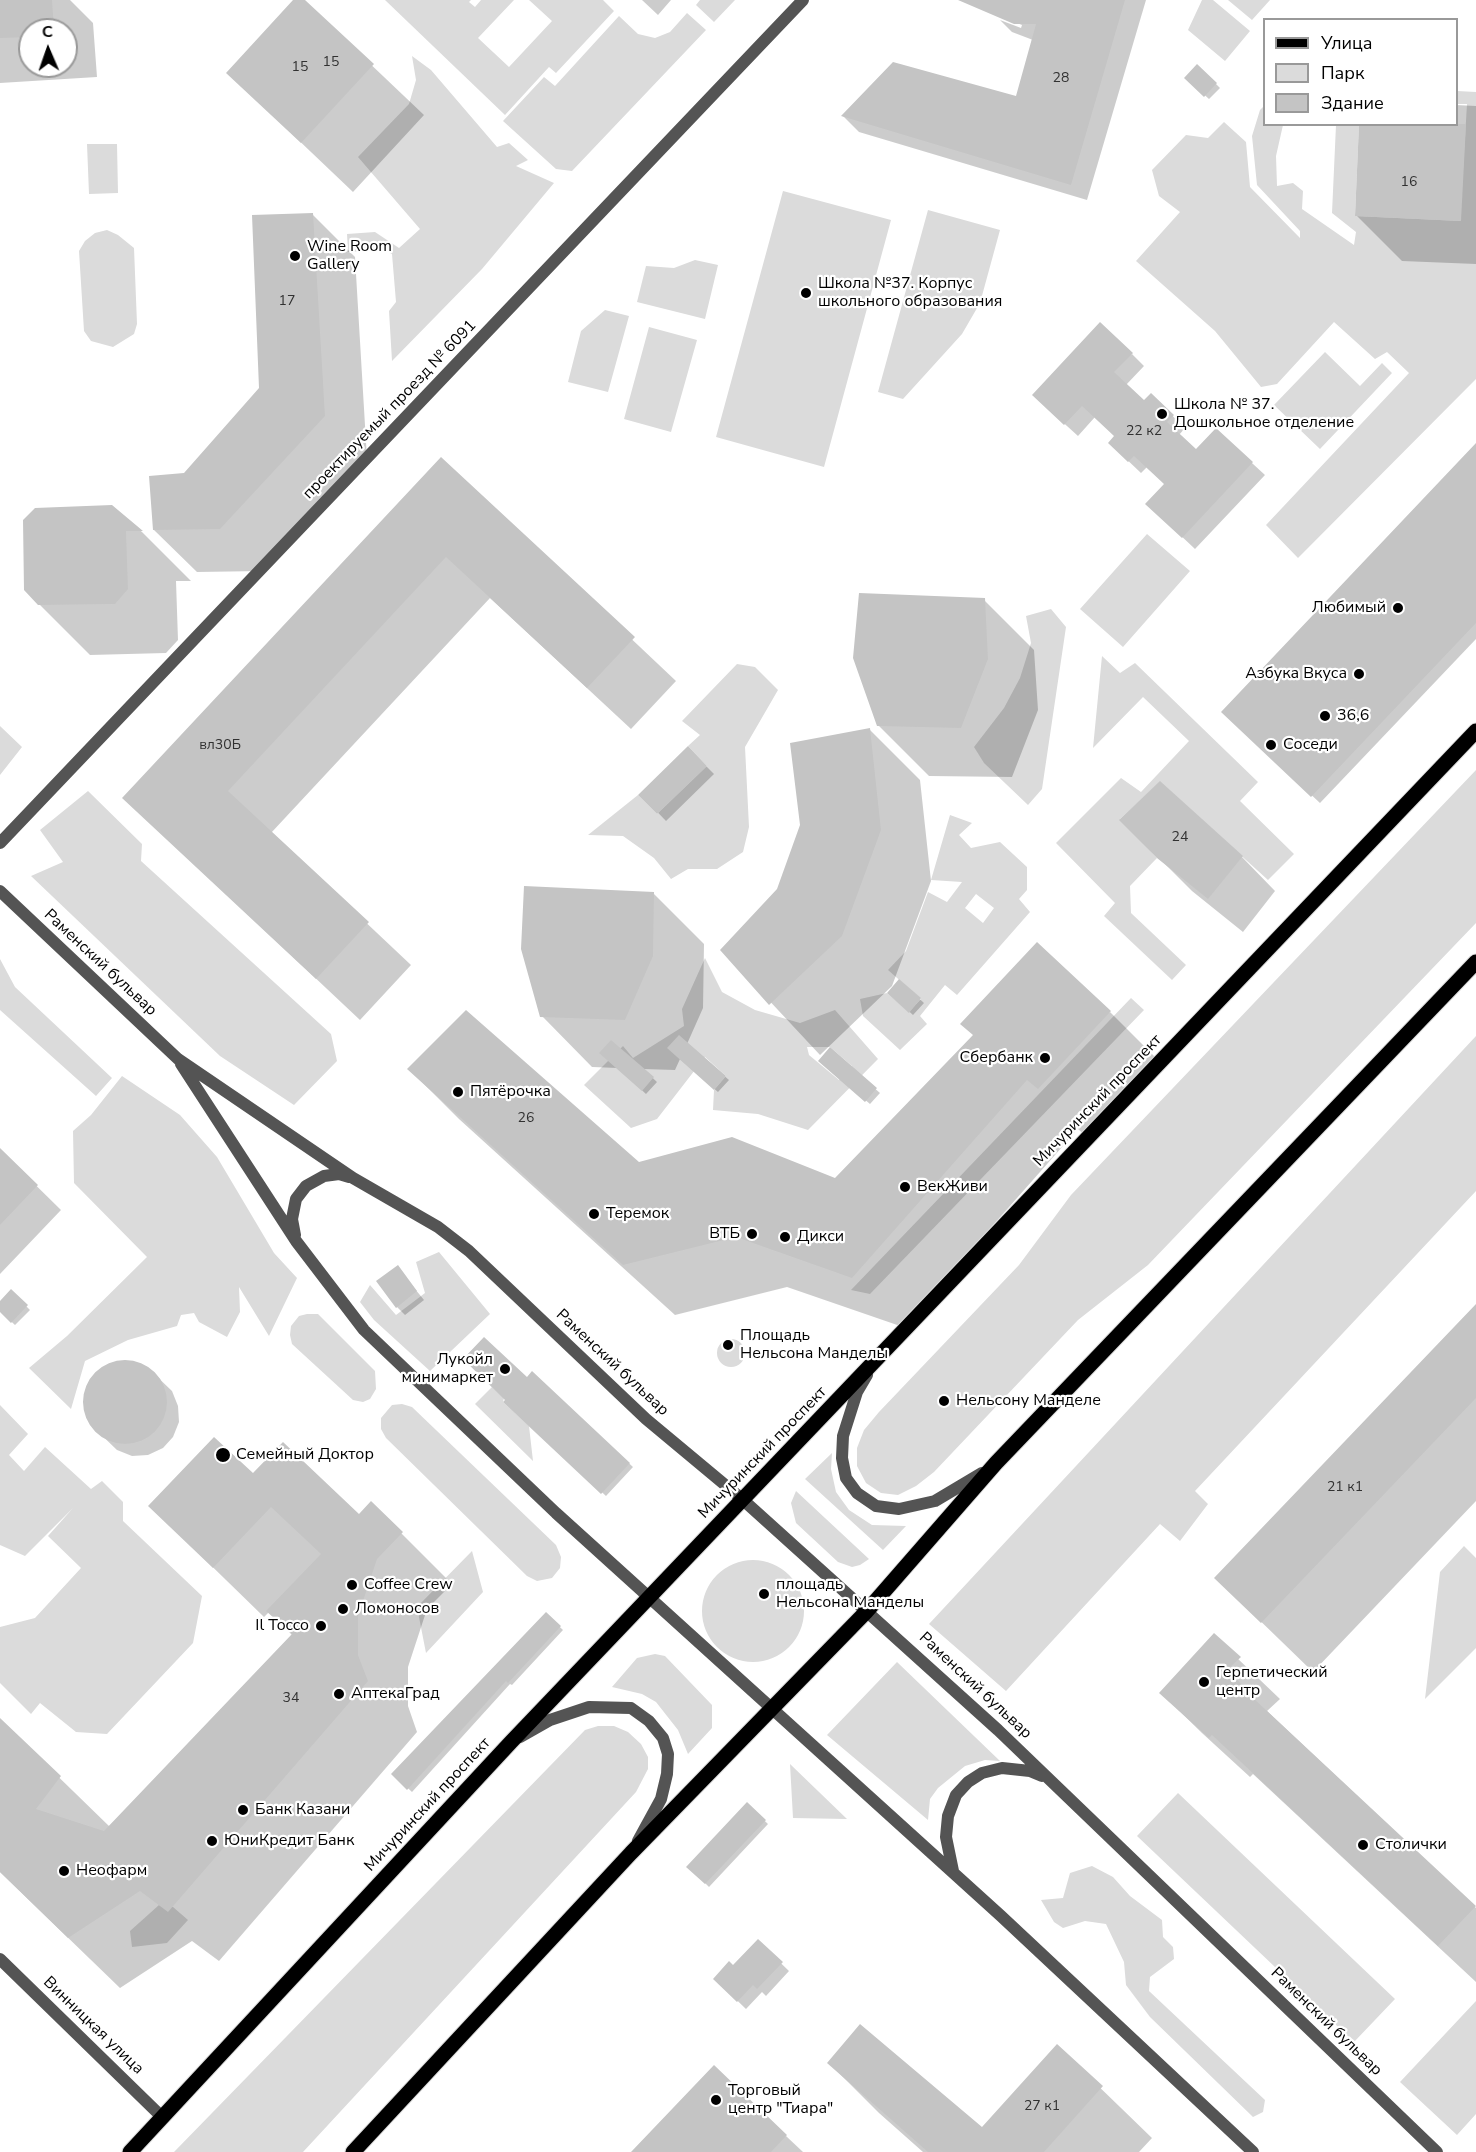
<!DOCTYPE html>
<meta charset="utf-8">
<style>
body{margin:0}
#map{position:relative;width:1476px;height:2152px;overflow:hidden;background:#fff;font-family:"Nunito Sans",sans-serif}
canvas{display:block}
.legend{position:absolute;left:1263px;top:18px;width:195px;height:108px;box-sizing:border-box;background:#fff;border:2px solid #999;margin:0;padding:8px 10px;list-style:none;font-size:18px;color:#000}
.legend li{display:flex;align-items:center;gap:12px;height:30px}
.legend b{width:30px;border:2px solid #999}
.north{position:absolute;left:18px;top:18px;width:60px;height:60px;box-sizing:border-box;background:#fff;border:2px solid #999;border-radius:50%;rotate:358deg;font-size:16px;font-weight:700;line-height:24px;text-align:center;color:#000}
.north::after{content:'';display:block;margin:auto;width:21px;height:27px;background:#000;clip-path:polygon(50% 0,100% 100%,50% 72%,0 100%)}
</style>
<div id="map">
<canvas width="1476" height="2152"></canvas>
<ul class="legend">
<li><b style="height:8px;background:#000"></b>Улица</li>
<li><b style="height:16px;background:#dbdbdb"></b>Парк</li>
<li><b style="height:16px;background:#c4c4c4"></b>Здание</li>
</ul>
<div class="north">С</div>
</div>
<script>
const context = document.querySelector('canvas').getContext('2d');
context.lineJoin = 'round';
function fillPath(path, color) { context.fillStyle = color; context.fill(path, 'evenodd'); }
const poly = rows => new Path2D(rows.map(r => 'M' + r).join(''));
function strokePath(path, color, width, dash) { context.strokeStyle = color; context.lineWidth = width; context.lineCap = dash ? 'butt' : 'round'; context.setLineDash(dash || []); context.stroke(path); }
function write(font, color, halo, rows, align = 'center') {
  context.font = font + ' "Nunito Sans",sans-serif'; context.lineWidth = 4.5; context.setLineDash([]); context.textBaseline = 'middle'; context.strokeStyle = halo; context.fillStyle = color; for (const [text, x, y, turn = 0] of rows) {
    context.save(); context.translate(x, y); context.rotate((+turn || 0) * Math.PI / 180); context.textAlign = isNaN(turn) ? turn : align; if (halo) context.strokeText(text, 0, 0); context.fillText(text, 0, 0); context.restore();
  }
}
const green = poly([
 [385,0,471,0,469,2,475,7,481,0,514,0,478,38,509,67,552,21,529,0,603,0,614,11,556,73,549,67,505,115],
 [700,0,735,0,714,22,696,5],
 [1202,0,1213,0,1250,31,1225,61,1188,30],
 [1228,0,1270,0,1252,20],
 [687,13,706,30,572,171,556,169,503,121,544,77,555,86,619,16,638,34,655,38,670,32],
 [412,56,431,70,497,147,509,143,528,160,516,166,554,183,482,269,392,361,389,311,396,302,392,254,384,250,348,252,347,234,375,232,399,248,420,229,358,157,409,104,416,80],
 [1457,91,1476,92,1476,379,1298,558,1266,525,1409,373,1387,352,1375,359,1334,322,1277,384,1261,387,1215,331,1136,261,1180,212,1159,196,1152,170,1186,135,1208,138,1224,122,1246,142,1250,187,1300,238,1300,231,1257,185,1252,136,1260,110,1264,106,1264,124,1283,125,1276,156,1277,186,1293,183,1303,191,1302,209,1354,245,1356,232,1332,213,1336,125,1359,125,1355,216,1460,221,1467,104,1457,104],
 [87,144,117,144,118,193,89,194],
 [783,191,891,220,824,467,716,437],
 [928,210,1000,230,980,303,962,334,903,399,878,392],
 [107,230,118,235,134,248,137,324,134,334,113,347,91,341,84,331,79,251,85,241,95,233],
 [695,260,718,265,705,319,637,302,646,266,674,268],
 [605,310,629,316,608,392,568,382,581,331],
 [649,327,697,340,671,432,624,419],
 [1325,352,1360,386,1382,363,1392,373,1320,449,1274,405],
 [1147,534,1190,571,1123,647,1080,609],
 [1051,609,1066,627,1042,789,1028,805,984,763,974,747,1004,708,1020,678,1031,643,1026,616],
 [1102,656,1120,673,1135,663,1258,782,1240,801,1294,854,1268,880,1160,782,1120,819,1157,858,1130,886,1131,913,1186,965,1172,980,1104,916,1115,903,1056,843,1121,778,1141,792,1189,741,1143,697,1093,748],
 [737,664,755,667,778,690,745,747,749,827,743,852,717,869,688,869,671,879,654,858,623,836,588,835,638,795,657,814,707,766,688,746,700,735,682,721],
 [0,726,22,747,0,775],
 [1476,770,1476,923,1148,1265,1078,1320,934,1472,916,1486,898,1495,881,1493,866,1483,857,1466,857,1448,864,1430,879,1412,1019,1265,1071,1195],
 [88,791,142,844,141,861,331,1034,337,1061,294,1105,220,1056,31,876,63,862,40,830],
 [950,815,972,823,959,835,971,848,1000,842,1027,867,1027,890,1019,899,1030,912,957,995,945,985,920,1016,927,1024,900,1050,863,1016,860,999,887,993,909,1012,921,999,888,970,906,951,928,892,947,902,962,882,931,880],
 [976,894,994,908,983,923,965,908],
 [705,958,722,992,755,1010,800,1023,835,1010,878,1059,808,1130,758,1114,713,1110,714,1090,726,1076,705,1057,657,1119,631,1128,584,1085,623,1046,633,1058,684,1026,682,1009],
 [807,1047,830,1047,852,1066,839,1080,809,1055],
 [0,959,15,987,112,1078,96,1096,0,1010],
 [1131,998,1144,1010,870,1294,851,1290],
 [1476,1036,1476,1191,1195,1491,1208,1504,1180,1541,1160,1524,1006,1691,929,1624],
 [122,1076,180,1115,217,1157,274,1253,297,1278,269,1336,239,1287,240,1312,227,1337,199,1322,194,1313,181,1315,177,1326,128,1340,85,1361,71,1409,29,1368,67,1336,147,1257,74,1183,73,1131,91,1115],
 [439,1252,490,1314,430,1371,374,1320,360,1302,370,1285,396,1315,425,1293,416,1262],
 [307,1314,318,1314,375,1371,376,1389,370,1399,363,1402,353,1400,292,1344,290,1335,291,1326,299,1316],
 '717 1353a14 14 0 1 1 28 0a14 14 0 1 1-28 0Z',
 [492,1387,504,1398,503,1402,529,1426,533,1461,475,1404],
 [402,1404,412,1407,556,1545,561,1557,560,1568,552,1578,537,1581,527,1576,386,1438,381,1429,381,1418,392,1405],
 [0,1405,28,1434,9,1455,24,1471,45,1447,91,1489,102,1481,123,1502,123,1521,202,1596,193,1643,107,1734,76,1732,40,1703,31,1714,0,1683,0,1627,35,1618,81,1568,48,1536,73,1508,25,1556,0,1545],
 [832,1453,831,1469,836,1492,849,1510,872,1525,906,1526,883,1550,805,1479],
 [796,1491,869,1559,860,1565,852,1567,838,1562,796,1523,791,1503],
 [1464,1546,1476,1558,1476,1648,1425,1699,1440,1572],
 [472,1551,483,1592,426,1653,417,1607],
 '702 1611a51 51 0 1 1 102 0a51 51 0 1 1-102 0Z',
 [655,1654,665,1656,712,1705,712,1728,688,1754,678,1730,656,1702,642,1694,612,1687,637,1658],
 [897,1662,1000,1761,985,1760,965,1766,938,1788,930,1799,928,1820,827,1735],
 [598,1726,614,1726,628,1732,641,1744,648,1757,648,1769,636,1792,303,2152,174,2152,585,1730],
 [790,1764,847,1819,793,1818],
 [1178,1793,1395,1999,1354,2042,1137,1836],
 [1092,1866,1113,1877,1130,1896,1162,1920,1163,1937,1173,1947,1174,1959,1150,1977,1149,1991,1265,2100,1263,2112,1253,2117,1150,2017,1126,1985,1124,1962,1106,1924,1085,1921,1063,1928,1054,1922,1041,1900,1063,1898,1070,1873],
 [159,1905,173,1907,188,1920,167,1943,132,1947,130,1931],
 [1476,2001,1476,2114,1457,2135,1400,2082]
]);
const shadow = poly([
 [0,0,70,0,93,23,97,77,0,83],
 [30,30,66,30,66,66,30,66],
 [295,0,303,0,424,115,353,192,228,73],
 [642,0,671,0,658,15],
 [981,0,1146,0,1087,200,859,132,843,116,1017,97,1033,40,1012,32,1000,20,1021,28,1022,25,994,14],
 [1198,66,1220,88,1209,99,1186,78],
 [1456,105,1476,106,1476,264,1402,261,1356,215,1456,124],
 [312,214,355,257,367,459,263,571,197,572,154,530,185,474,261,389],
 [1132,354,1144,366,1126,385,1145,402,1151,395,1185,428,1179,435,1196,451,1216,430,1265,475,1195,549,1160,516,1166,484,1147,467,1141,473,1122,455,1116,436,1095,417,1078,436,1046,407],
 [1476,445,1476,639,1320,803,1231,720],
 [441,459,676,681,631,729,490,598,271,833,411,965,360,1020,124,798],
 [112,507,142,532,191,581,176,581,178,640,166,653,90,655,39,604],
 [984,600,1034,650,1038,710,1012,777,929,776,878,725],
 [869,729,920,780,931,881,892,986,820,1055,722,950,779,890],
 [688,748,714,774,666,821,641,795],
 [1121,820,1242,857,1275,891,1243,932,1192,891],
 [654,894,704,944,703,1008,687,1044,729,1080,718,1092,680,1059,675,1070,643,1069,657,1082,646,1094,618,1068,592,1067,542,1016],
 [900,981,924,1003,913,1015,889,993],
 [1110,1012,1160,1062,1089,1139,1078,1129,903,1327,787,1287,675,1315,459,1119,409,1069,638,1164,836,1180],
 [830,1049,880,1093,870,1104,823,1064],
 [0,1150,61,1210,0,1274],
 [397,1267,424,1300,405,1315,397,1307],
 [11,1291,30,1310,15,1325,0,1311,0,1303],
 [1476,1306,1476,1501,1313,1672,1216,1578],
 [115,1362,132,1362,147,1367,172,1391,178,1406,179,1422,173,1437,163,1448,148,1455,132,1456,117,1450,92,1426,85,1412,85,1396,90,1381,101,1369],
 [532,1373,633,1467,606,1496,505,1402],
 [253,1475,359,1516,371,1503,452,1584,427,1609,408,1667,408,1706,417,1732,219,1961,192,1941,120,1988,0,1872,0,1720,110,1827,293,1636,269,1612,264,1617,150,1506],
 [546,1614,563,1630,512,1685,510,1684,412,1792,393,1774],
 [1214,1636,1280,1699,1267,1711,1476,1908,1476,1982,1253,1774,1250,1777,1202,1733,1161,1693],
 [747,1804,768,1824,709,1887,689,1867],
 [758,1941,789,1971,766,1996,762,1992,746,2009,715,1979,733,1968],
 [1057,2046,1152,2138,1139,2152,923,2152,879,2113,829,2063,982,2129],
 [786,2136,803,2152,633,2152]
]);
const building = poly([
 [0,0,52,0,54,30,30,30,30,37,0,38],
 [293,0,305,0,374,64,301,143,226,73],
 [958,0,1125,0,1071,185,841,116,893,62,1016,96,1036,24,1014,24],
 [1197,64,1217,83,1204,97,1184,78],
 [1359,124,1466,124,1461,221,1355,216],
 [313,213,325,416,220,529,153,530,149,476,184,473,259,388,252,215],
 [1100,322,1133,353,1114,372,1144,400,1151,393,1174,415,1167,422,1196,449,1216,428,1253,462,1182,538,1145,504,1164,484,1134,456,1128,462,1108,443,1114,436,1082,406,1064,425,1032,395],
 [1476,443,1476,623,1311,797,1221,712],
 [441,457,635,637,587,688,446,557,228,791,369,922,316,979,122,798],
 [112,505,143,531,126,531,128,589,115,604,38,605,24,590,23,520,35,508],
 [859,593,985,598,988,659,961,728,877,726,853,658],
 [870,728,881,830,842,936,769,1005,720,950,777,889,800,825,790,743],
 [688,746,707,766,657,814,638,795],
 [1160,781,1243,856,1208,899,1157,858,1119,820],
 [524,886,654,892,653,956,625,1020,540,1017,521,949],
 [1037,942,1111,1011,1038,1089,1027,1080,852,1278,736,1237,623,1265,407,1069,466,1010,639,1162,732,1137,835,1178,973,1035,960,1024],
 [899,979,921,998,909,1013,887,993],
 [679,1035,726,1076,714,1090,667,1048],
 [611,1040,654,1077,642,1091,599,1053],
 [830,1047,877,1088,865,1102,818,1061],
 [0,1148,38,1185,0,1225],
 [398,1265,417,1291,396,1308,376,1281],
 [11,1289,28,1305,11,1323,0,1312,0,1301],
 [1476,1304,1476,1398,1261,1623,1214,1578],
 [484,1337,527,1377,532,1371,630,1463,601,1494,503,1402,505,1400,463,1359],
 '83 1402a42 42 0 1 1 84 0a42 42 0 1 1-84 0Z',
 [214,1437,253,1473,283,1442,359,1514,371,1501,403,1532,377,1559,358,1616,358,1655,368,1681,168,1912,140,1891,68,1938,0,1872,0,1718,61,1776,36,1809,104,1831,292,1634,266,1611,321,1554,271,1507,213,1568,148,1506],
 [546,1612,561,1626,508,1683,506,1681,407,1790,391,1774],
 [1214,1633,1241,1657,1227,1670,1254,1696,1252,1697,1476,1906,1438,1946,1212,1735,1209,1738,1159,1693],
 [747,1802,766,1820,705,1884,686,1867],
 [758,1939,783,1962,757,1989,753,1985,737,2002,713,1979,729,1961,733,1965],
 [860,2024,982,2127,1057,2044,1103,2086,1044,2152,928,2152,827,2063],
 [714,2065,787,2135,771,2152,631,2152]
]);
const minor = poly([
 [0,843,803,0]
]);
const tertiary = poly([
 [0,891,178,1059,353,1178,438,1227,469,1251,646,1419,742,1499,998,1730,1437,2152],
 [181,1064,296,1241,364,1330,556,1513,1001,1916,1253,2152],
 [295,1235,292,1219,296,1199,306,1186,324,1176,339,1174,349,1177],
 [867,1375,857,1392,843,1436,842,1458,846,1478,857,1493,876,1506,899,1509,935,1501,982,1473],
 [520,1737,550,1720,589,1707,631,1708,649,1721,663,1738,668,1754,667,1774,661,1799,638,1841],
 [953,1871,946,1837,948,1816,956,1795,968,1782,982,1773,1002,1768,1030,1771,1042,1776],
 [0,1959,162,2117]
]);
const primary = poly([
 [130,2152,511,1742,1476,731],
 [353,2152,631,1853,866,1612,996,1463,1476,962]
]);
const markers = [
 [295,256,6,"#000"],
 [806,293,6,"#000"],
 [1162,414,6,"#000"],
 [1398,608,6,"#000"],
 [1359,674,6,"#000"],
 [1325,716,6,"#000"],
 [1271,745,6,"#000"],
 [1045,1058,6,"#000"],
 [458,1092,6,"#000"],
 [905,1187,6,"#000"],
 [594,1214,6,"#000"],
 [752,1234,6,"#000"],
 [785,1237,6,"#000"],
 [728,1345,6,"#000"],
 [505,1369,6,"#000"],
 [944,1401,6,"#000"],
 [223,1455,8,"#000"],
 [352,1585,6,"#000"],
 [764,1594,6,"#000"],
 [343,1609,6,"#000"],
 [321,1626,6,"#000"],
 [1204,1682,6,"#000"],
 [339,1694,6,"#000"],
 [243,1810,6,"#000"],
 [212,1841,6,"#000"],
 [1363,1845,6,"#000"],
 [64,1871,6,"#000"],
 [716,2100,6,"#000"]
];
const numberNames = [
 ["15",331,63],
 ["15",300,68],
 ["28",1061,79],
 ["16",1409,183],
 ["17",287,302],
 ["22 к2",1144,432],
 ["вл30Б",220,746],
 ["24",1180,838],
 ["26",526,1119],
 ["21 к1",1345,1488],
 ["34",291,1699],
 ["27 к1",1042,2107]
];
const poiNames = [
 ["Wine Room",307,247],
 ["Gallery",307,265],
 ["Школа №37. Корпус",818,284],
 ["школьного образования",818,302],
 ["Школа № 37.",1174,405],
 ["Дошкольное отделение",1174,423],
 ["Любимый",1386,608,"right"],
 ["Азбука Вкуса",1347,674,"right"],
 ["36,6",1337,716],
 ["Соседи",1283,745],
 ["Сбербанк",1033,1058,"right"],
 ["Пятёрочка",470,1092],
 ["ВекЖиви",917,1187],
 ["Теремок",606,1214],
 ["ВТБ",740,1234,"right"],
 ["Дикси",797,1237],
 ["Площадь",740,1336],
 ["Нельсона Манделы",740,1354],
 ["Лукойл",493,1360,"right"],
 ["минимаркет",493,1378,"right"],
 ["Нельсону Манделе",956,1401],
 ["Семейный Доктор",236,1455],
 ["Coffee Crew",364,1585],
 ["площадь",776,1585],
 ["Нельсона Манделы",776,1603],
 ["Ломоносов",355,1609],
 ["Il Tocco",309,1626,"right"],
 ["Герпетический",1216,1673],
 ["центр",1216,1691],
 ["АптекаГрад",351,1694],
 ["Банк Казани",255,1810],
 ["ЮниКредит Банк",224,1841],
 ["Столички",1375,1845],
 ["Неофарм",76,1871],
 ["Торговый",728,2091],
 ["центр \"Тиара\"",728,2109]
];
const streetNames = [
 ["проектируемый проезд № 6091",390,410,-46],
 ["Раменский бульвар",100,963,43],
 ["Мичуринский проспект",1098,1101,-46],
 ["Раменский бульвар",612,1363,43],
 ["Мичуринский проспект",763,1453,-46],
 ["Раменский бульвар",975,1686,43],
 ["Мичуринский проспект",428,1805,-47],
 ["Раменский бульвар",1326,2022,44],
 ["Винницкая улица",93,2026,44]
];
fillPath(green, '#dbdbdb');
fillPath(shadow, '#0003');
fillPath(building, '#c4c4c4');
strokePath(primary, '#dbdbdb', 17);
strokePath(minor, '#545454', 12);
strokePath(tertiary, '#545454', 12);
strokePath(primary, '#000', 15);
for (const [x, y, r, color] of markers) { const dot = new Path2D(); dot.arc(x, y, r, 0, 2 * Math.PI); context.fillStyle = color; context.fill(dot); strokePath(dot, '#fff', 2); }
write('14px', '#313131', null, numberNames);
write('16px', '#000', '#fff', poiNames, 'left');
write('16px', '#000', '#fff', streetNames);
</script>
